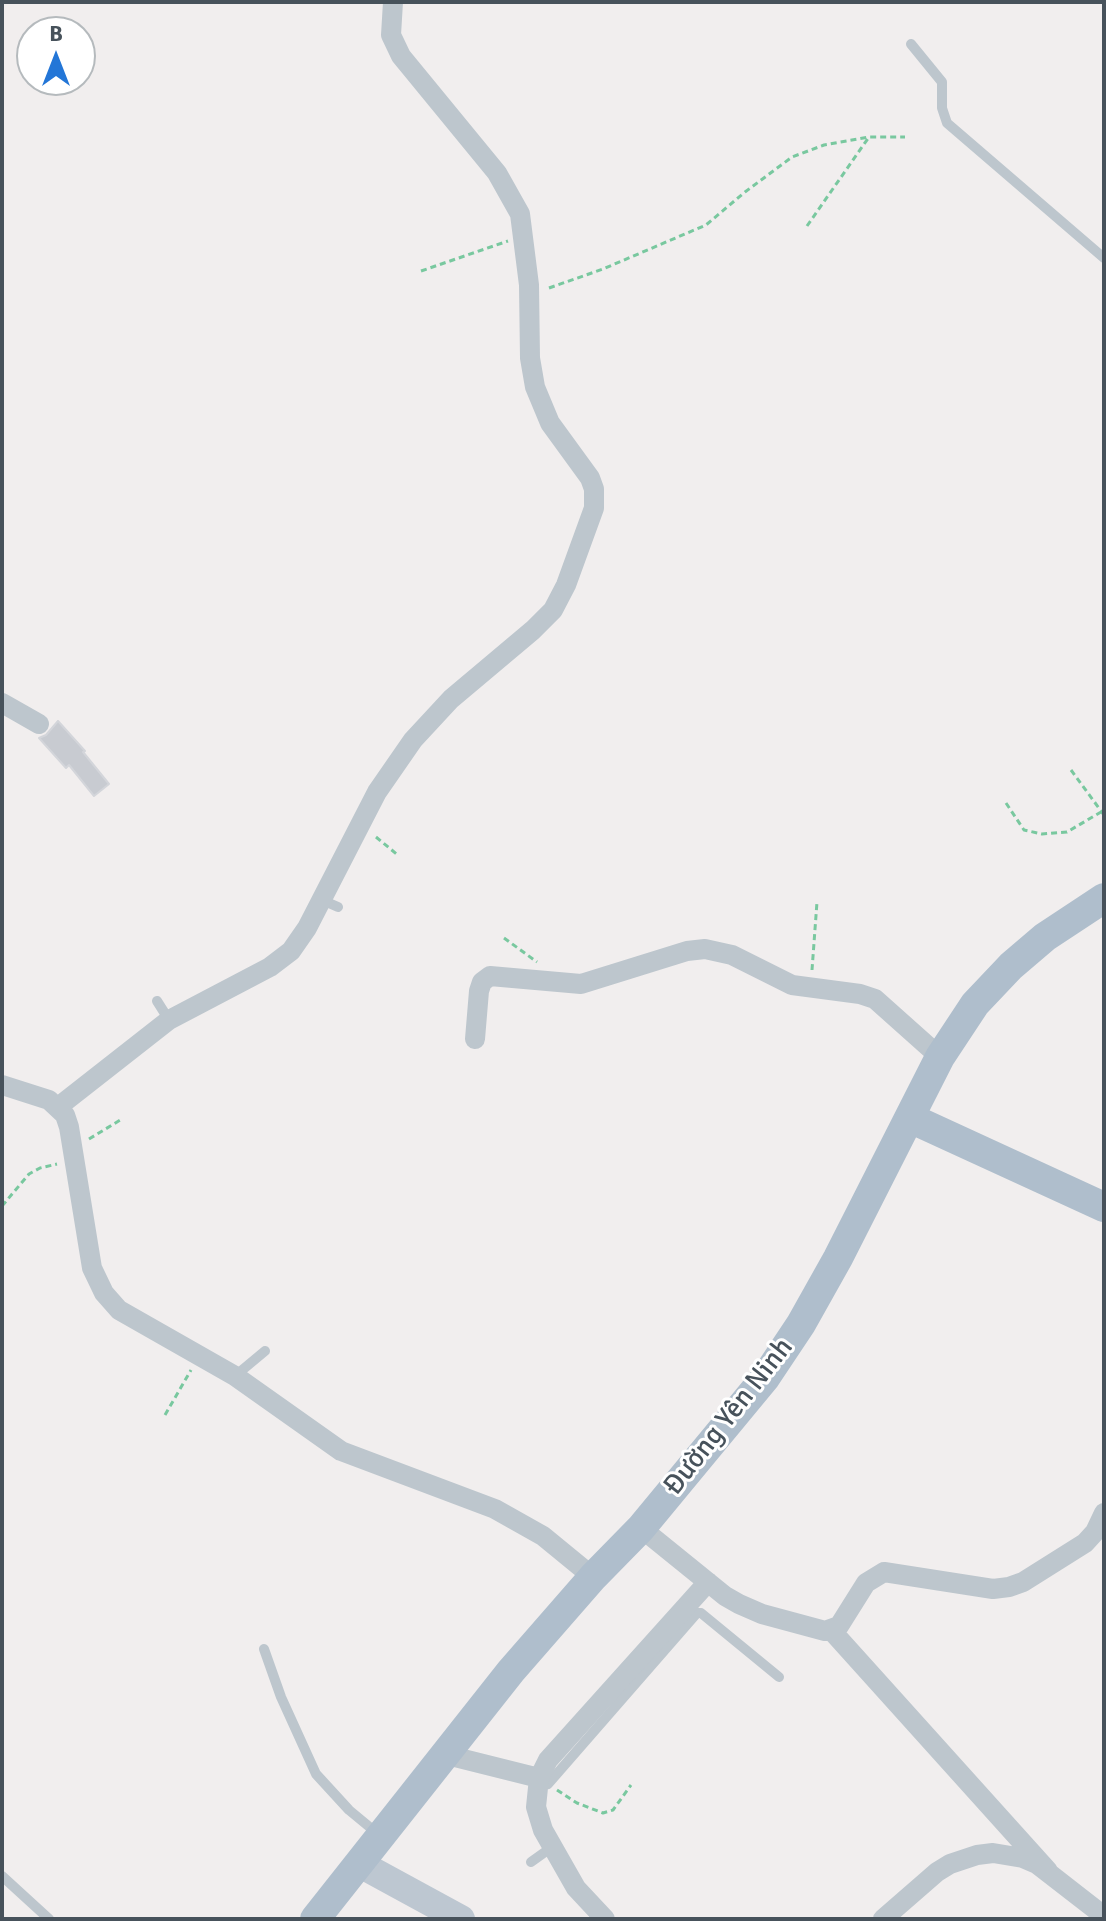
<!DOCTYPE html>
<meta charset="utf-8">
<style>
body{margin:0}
#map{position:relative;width:1106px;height:1921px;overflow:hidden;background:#f1eeee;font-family:Signika,sans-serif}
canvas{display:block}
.frame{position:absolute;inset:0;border:4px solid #47525b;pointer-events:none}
.north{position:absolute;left:16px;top:16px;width:80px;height:80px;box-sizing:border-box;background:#fff;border:2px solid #b5babd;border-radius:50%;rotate:0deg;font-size:22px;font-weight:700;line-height:32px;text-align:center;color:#47525b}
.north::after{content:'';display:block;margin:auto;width:28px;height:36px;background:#2376d7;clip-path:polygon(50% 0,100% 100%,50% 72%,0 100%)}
</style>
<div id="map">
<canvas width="1106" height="1921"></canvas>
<div class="frame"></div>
<div class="north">B</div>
</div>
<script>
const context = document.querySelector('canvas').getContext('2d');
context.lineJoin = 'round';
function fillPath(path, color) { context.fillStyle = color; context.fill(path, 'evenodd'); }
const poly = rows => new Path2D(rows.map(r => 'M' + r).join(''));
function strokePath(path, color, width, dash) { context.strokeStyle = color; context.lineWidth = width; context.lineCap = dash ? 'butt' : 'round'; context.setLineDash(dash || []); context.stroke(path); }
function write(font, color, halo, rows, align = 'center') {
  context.font = font + ' Signika,sans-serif'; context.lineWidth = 6; context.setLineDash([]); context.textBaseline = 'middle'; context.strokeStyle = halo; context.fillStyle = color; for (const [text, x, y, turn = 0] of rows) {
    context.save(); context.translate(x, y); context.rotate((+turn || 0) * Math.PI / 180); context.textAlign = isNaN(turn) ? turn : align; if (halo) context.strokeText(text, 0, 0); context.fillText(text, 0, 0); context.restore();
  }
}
const building = poly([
 [58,721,85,751,83,752,109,784,94,796,69,765,66,768,39,738,46,735,58,721]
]);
const path = poly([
 [807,226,869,137],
 [421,271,508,241],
 [549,288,603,269,706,225,745,192,792,157,824,145,869,137,905,137],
 [1071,770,1104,815],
 [1006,803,1024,830,1042,834,1067,832,1101,812],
 [376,837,399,856],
 [504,938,537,962],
 [812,970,817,902],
 [89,1139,122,1119],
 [2,1206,29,1174,40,1168,57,1164],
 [165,1415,191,1370],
 [557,1790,577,1803,603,1813,613,1810,631,1785]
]);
const lane = poly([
 [911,44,942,82,942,108,947,123,1104,258],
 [322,900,338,907],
 [157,1001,169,1020],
 [235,1376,265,1351],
 [264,1649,281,1697,316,1774,349,1810,378,1834],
 [539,1778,548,1784,697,1613,701,1613,779,1677],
 [531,1862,552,1847],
 [2,1876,49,1919]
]);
const street = poly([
 [2,703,39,724],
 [475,1039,479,991,482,982,490,976,581,984,687,951,705,949,732,955,792,985,860,994,875,999,940,1057],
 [2,1085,49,1100,65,1115,69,1127,92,1268,104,1293,119,1310,235,1376,341,1451,495,1509,543,1536,593,1577],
 [58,1107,169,1020,270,967,291,951,307,928,377,792,413,740,451,699,533,630,553,610,566,585,594,508,594,489,590,478,550,423,535,387,530,358,529,285,520,214,497,173,401,56,391,35,393,2],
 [641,1528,725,1596,739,1604,762,1614,825,1631,839,1626,866,1583,884,1572,993,1589,1009,1587,1023,1582,1085,1543,1095,1532,1104,1513],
 [831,1630,1048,1871],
 [443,1754,539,1778],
 [605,1919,576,1888,543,1830,536,1807,539,1778,548,1760,708,1582],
 [883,1919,937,1872,950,1864,977,1855,993,1853,1023,1858,1037,1864,1104,1916]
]);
const secondary = poly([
 [360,1864,461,1919]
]);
const primary = poly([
 [910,1118,1104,1207],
 [315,1919,511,1671,593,1577,641,1528,765,1378,801,1324,838,1258,940,1057,975,1004,1011,966,1045,937,1104,898]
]);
const streetNames = [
 ["Đường Yên Ninh",729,1417,-52]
];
fillPath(building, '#c8cbd1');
strokePath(building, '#d3d5da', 2);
strokePath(path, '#79c89f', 3, [6, 4]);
strokePath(lane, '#bdc6cd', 10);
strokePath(street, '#bdc6cd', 20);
strokePath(secondary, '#bdc7d1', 28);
strokePath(primary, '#afbecc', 30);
write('28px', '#47525b', '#fff', streetNames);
</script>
